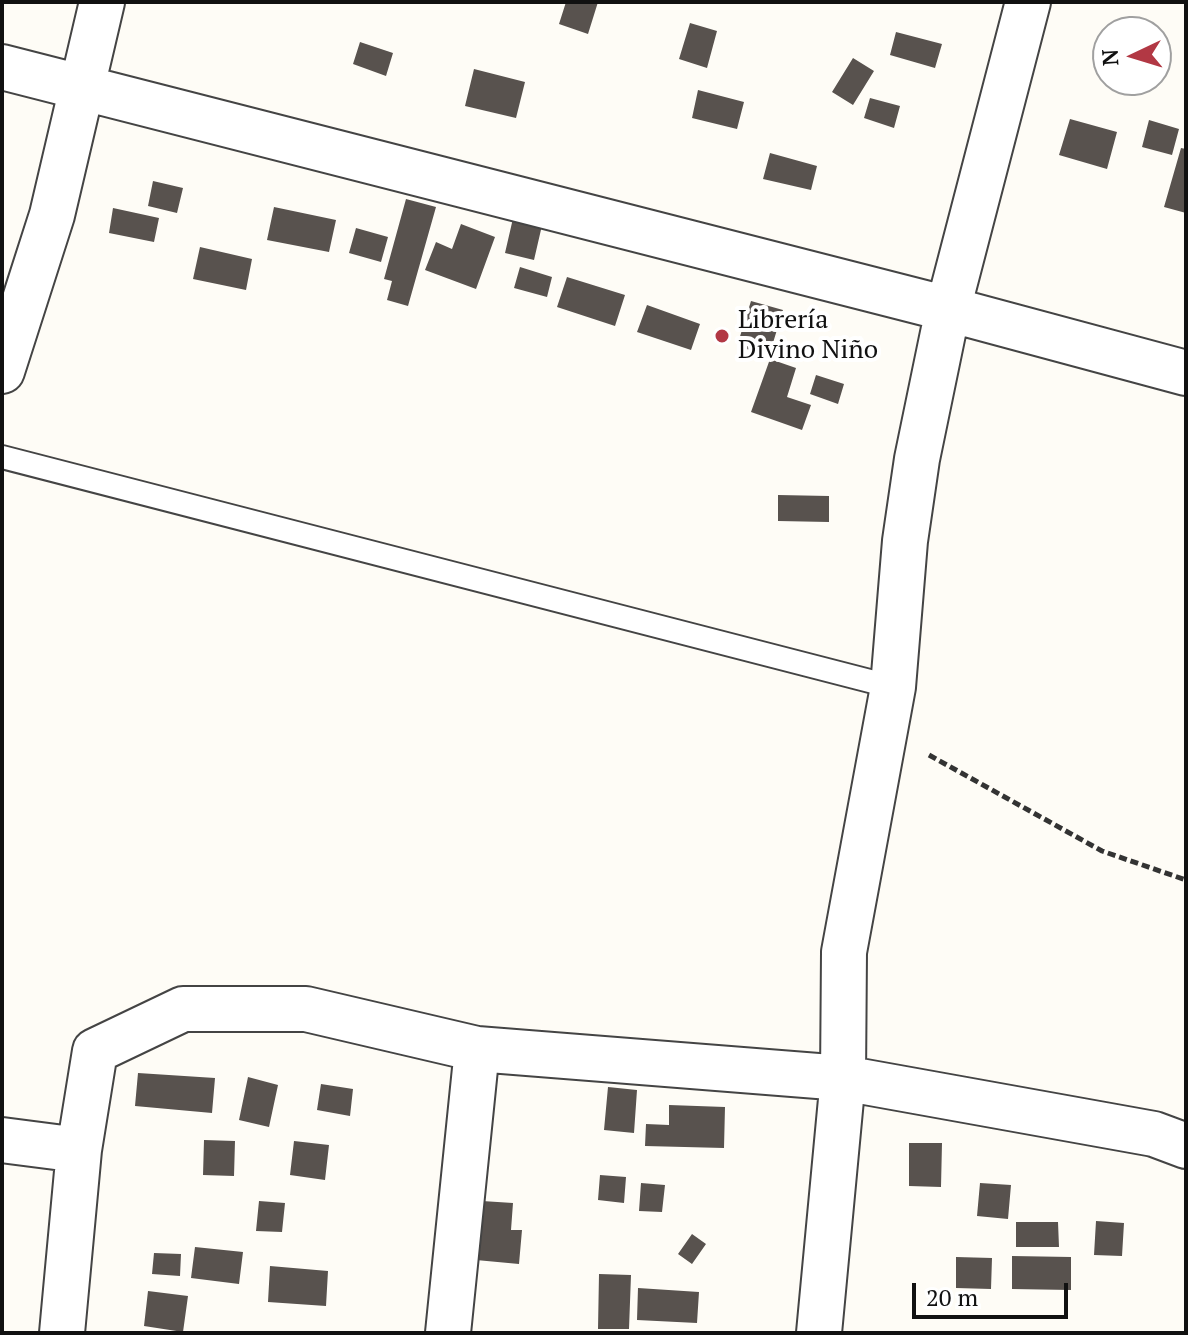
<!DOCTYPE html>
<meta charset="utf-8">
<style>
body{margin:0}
#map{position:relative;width:1188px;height:1335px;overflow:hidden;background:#fefcf6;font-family:"PT Serif",serif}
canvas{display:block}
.frame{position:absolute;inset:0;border:4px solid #111;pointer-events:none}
.north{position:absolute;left:1092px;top:16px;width:80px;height:80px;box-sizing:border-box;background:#fff;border:2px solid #a0a0a0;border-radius:50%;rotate:266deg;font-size:22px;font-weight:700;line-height:32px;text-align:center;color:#111}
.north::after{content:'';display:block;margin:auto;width:28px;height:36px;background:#b23844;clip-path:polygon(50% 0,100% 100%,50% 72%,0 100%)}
.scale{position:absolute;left:912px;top:1283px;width:156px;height:36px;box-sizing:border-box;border:4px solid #111;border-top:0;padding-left:10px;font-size:24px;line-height:28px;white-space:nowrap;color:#111;-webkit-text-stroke:6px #fff;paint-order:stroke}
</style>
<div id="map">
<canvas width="1188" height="1335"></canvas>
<div class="frame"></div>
<div class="north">N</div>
<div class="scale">20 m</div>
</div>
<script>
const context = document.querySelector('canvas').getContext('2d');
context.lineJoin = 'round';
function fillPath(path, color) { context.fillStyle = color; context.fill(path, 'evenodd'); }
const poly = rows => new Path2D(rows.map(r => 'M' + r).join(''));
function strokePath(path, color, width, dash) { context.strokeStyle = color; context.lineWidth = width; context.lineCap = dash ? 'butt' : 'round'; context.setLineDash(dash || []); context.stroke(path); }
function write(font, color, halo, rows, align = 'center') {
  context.font = font + ' "PT Serif",serif'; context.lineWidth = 8; context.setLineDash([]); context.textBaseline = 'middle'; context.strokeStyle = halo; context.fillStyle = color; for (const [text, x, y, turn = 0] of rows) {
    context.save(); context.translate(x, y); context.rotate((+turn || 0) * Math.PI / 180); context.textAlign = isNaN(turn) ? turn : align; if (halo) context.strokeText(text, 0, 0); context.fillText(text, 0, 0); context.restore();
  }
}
const building = poly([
 [566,2,598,2,588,34,559,24],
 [690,23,717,31,707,68,679,59],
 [896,32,942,44,935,68,890,55],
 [360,42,393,53,386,76,353,64],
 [853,58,874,71,853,105,832,92],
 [474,69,525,82,516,118,465,106],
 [698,90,744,102,737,129,692,118],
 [870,98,900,106,894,128,864,118],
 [1070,119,1117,132,1107,169,1059,155],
 [1149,120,1179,129,1172,155,1142,147],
 [1181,148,1186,149,1186,213,1164,207],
 [770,153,817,166,811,190,763,179],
 [153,181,183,188,177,213,148,206],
 [406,199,436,207,408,306,387,300,392,281,384,279],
 [274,207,336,220,329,252,267,240],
 [113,208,159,218,154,242,109,233],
 [514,214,543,221,534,260,505,253],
 [461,224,495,237,476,289,425,270,436,242,452,249],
 [356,228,388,237,381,262,349,253],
 [200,247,252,259,246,290,193,279],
 [520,267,552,277,547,297,514,288],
 [567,277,625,295,615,326,557,307],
 [751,301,783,310,769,356,737,346],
 [647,305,700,324,691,350,637,332],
 [770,359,796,368,787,397,811,405,802,430,751,412],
 [816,375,844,384,838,404,810,394],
 [778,495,829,496,829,522,778,521],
 [138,1073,215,1078,212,1113,135,1106],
 [248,1077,278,1085,269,1127,239,1120],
 [321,1084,353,1089,350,1116,317,1110],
 [608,1087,637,1090,634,1133,604,1130],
 [669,1105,725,1107,724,1148,645,1146,646,1124,669,1125],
 [204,1140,235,1141,234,1176,203,1175],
 [294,1141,329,1145,325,1180,290,1175],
 [909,1143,942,1143,941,1187,909,1186],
 [600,1175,626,1177,624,1203,598,1200],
 [641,1183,665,1185,662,1212,639,1211],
 [980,1183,1011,1185,1008,1219,977,1216],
 [259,1201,285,1203,282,1232,256,1231],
 [482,1201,513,1203,511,1230,522,1230,519,1264,476,1260],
 [1096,1221,1124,1223,1122,1256,1094,1255],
 [1016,1222,1058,1222,1059,1247,1016,1247],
 [692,1234,706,1244,692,1264,678,1254],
 [195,1247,243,1252,239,1284,191,1278],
 [154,1253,181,1254,180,1276,152,1274],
 [1012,1256,1071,1257,1071,1290,1012,1289],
 [956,1257,992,1258,991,1289,956,1288],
 [270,1266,328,1271,326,1306,268,1302],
 [599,1274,631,1275,629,1329,598,1329],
 [638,1288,699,1292,697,1323,637,1320],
 [148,1291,188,1296,183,1332,144,1326]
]);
const path = poly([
 [929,755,1102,851,1186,880]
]);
const lane = poly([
 [2,457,893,687]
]);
const street = poly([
 [2,67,948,309,1186,373],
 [2,371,52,215,102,2],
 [2,1140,79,1150],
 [62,1333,79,1150,95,1051,183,1009,306,1009,477,1049,843,1078,1154,1134,1186,1146],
 [448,1333,477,1049],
 [819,1333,843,1078,844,952,893,687,905,541,917,459,948,309,1028,2]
]);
const markers = [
 [722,336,8,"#b23844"]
];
const poiNames = [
 ["Librería",738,321],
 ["Divino Niño",738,351]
];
fillPath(building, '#58524e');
strokePath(lane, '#444', 26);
strokePath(street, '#444', 48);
strokePath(path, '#333', 5, [8, 4]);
strokePath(lane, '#fff', 22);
strokePath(street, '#fff', 44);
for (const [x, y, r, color] of markers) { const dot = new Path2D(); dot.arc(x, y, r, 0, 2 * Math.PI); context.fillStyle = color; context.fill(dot); strokePath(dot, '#fff', 3); }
write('26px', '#111', '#fff', poiNames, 'left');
</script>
